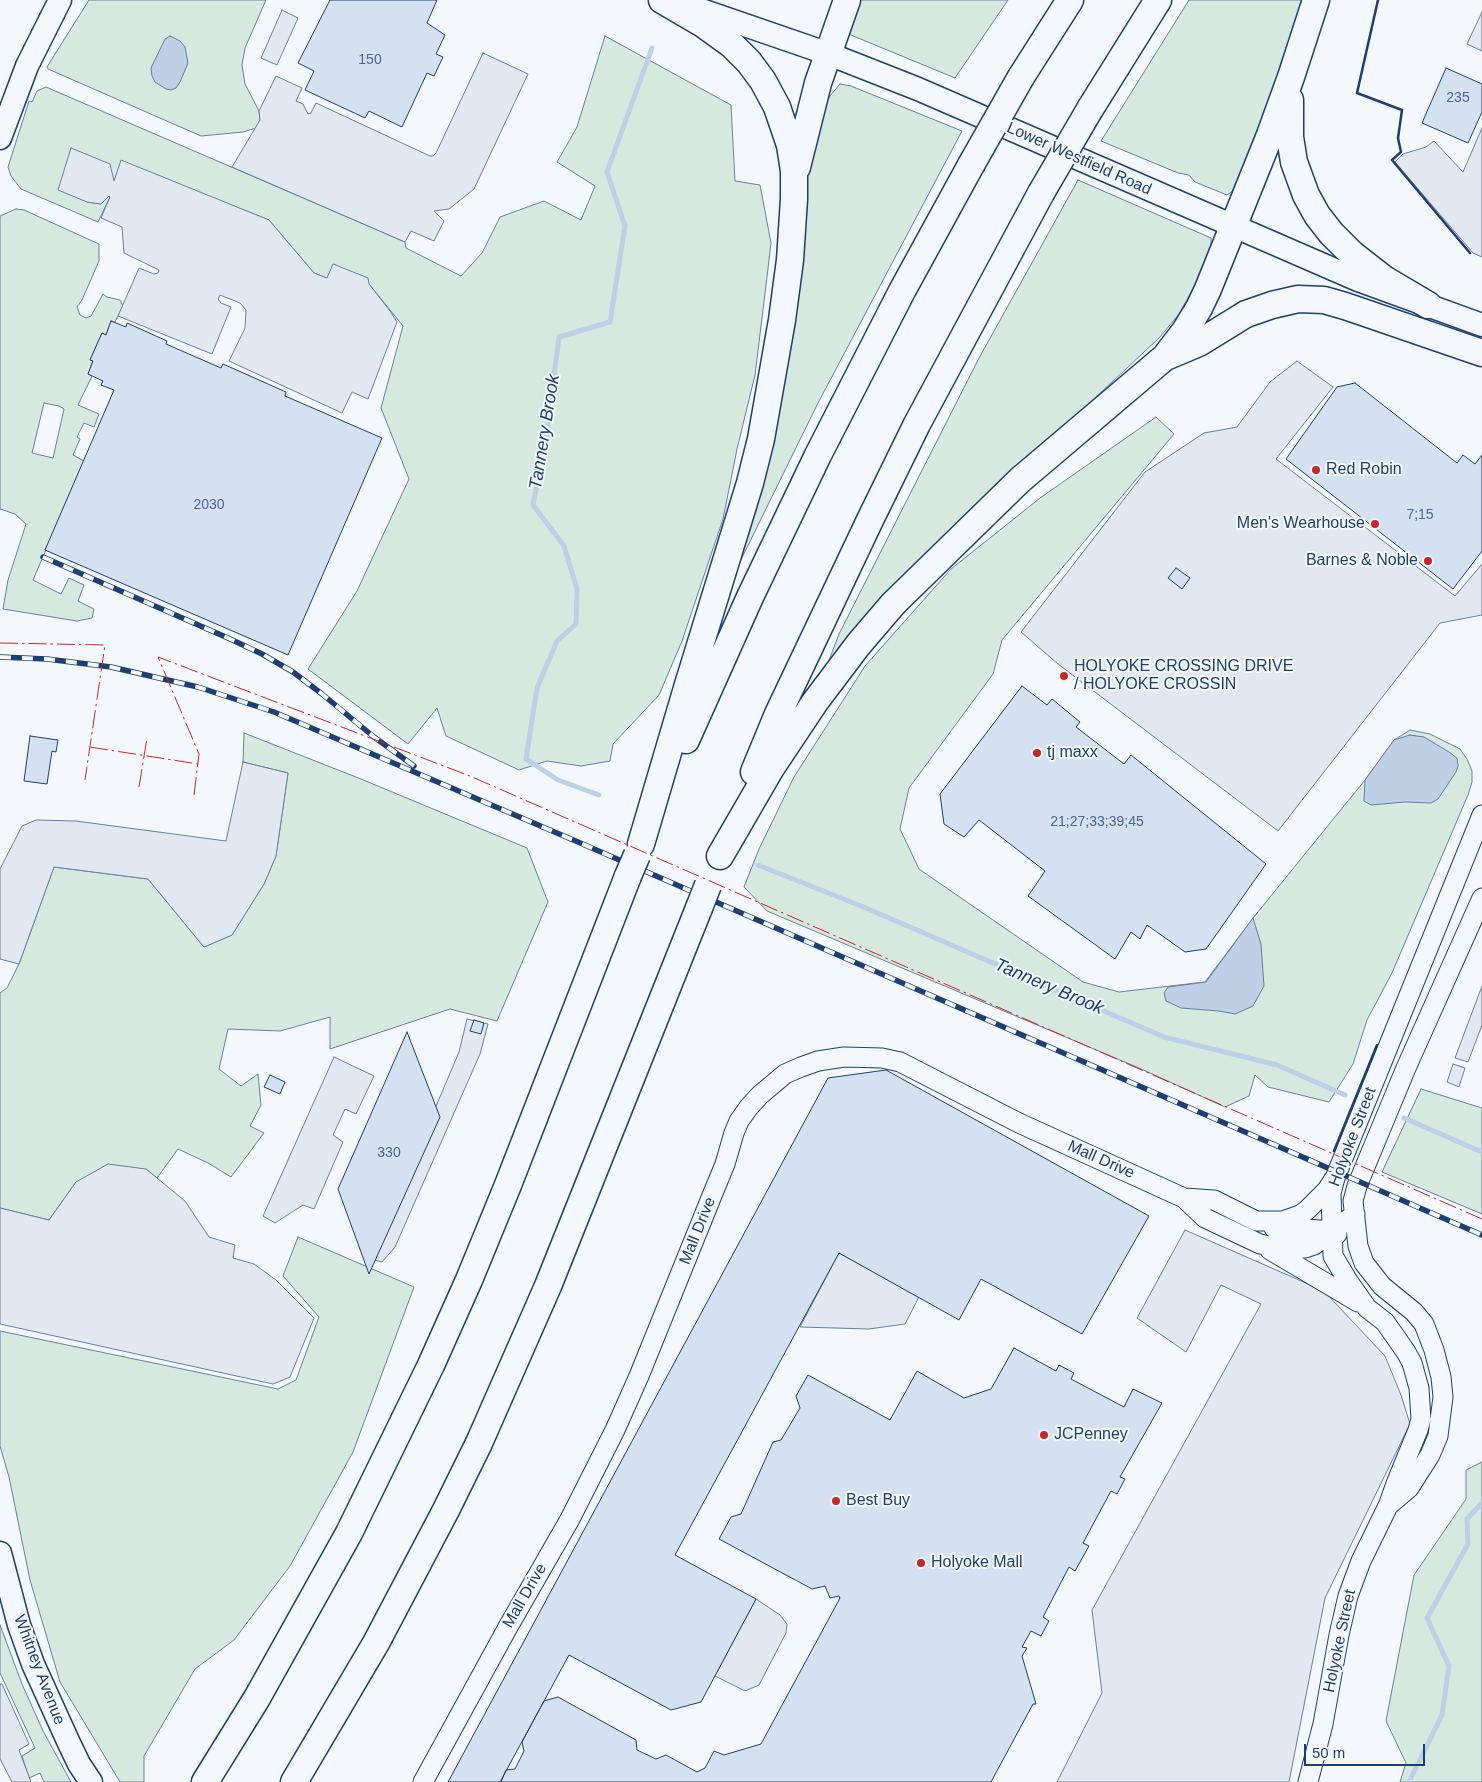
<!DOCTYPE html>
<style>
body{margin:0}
#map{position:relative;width:1482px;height:1782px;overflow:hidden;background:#f4f7fb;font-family:Arial,sans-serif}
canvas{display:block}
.scale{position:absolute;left:1304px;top:1744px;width:121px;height:22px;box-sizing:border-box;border:2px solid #1d3f73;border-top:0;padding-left:6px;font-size:15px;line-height:18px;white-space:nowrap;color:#1d3f73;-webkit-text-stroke:4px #f4f7fb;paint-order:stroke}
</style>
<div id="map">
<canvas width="1482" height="1782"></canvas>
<div class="scale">50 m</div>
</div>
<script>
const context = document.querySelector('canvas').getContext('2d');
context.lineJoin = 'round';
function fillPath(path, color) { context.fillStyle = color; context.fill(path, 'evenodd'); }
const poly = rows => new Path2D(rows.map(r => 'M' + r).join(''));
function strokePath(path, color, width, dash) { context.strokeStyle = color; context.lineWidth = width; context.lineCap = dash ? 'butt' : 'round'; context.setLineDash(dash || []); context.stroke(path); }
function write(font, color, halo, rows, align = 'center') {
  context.font = font + ' Arial,sans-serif'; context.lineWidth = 4; context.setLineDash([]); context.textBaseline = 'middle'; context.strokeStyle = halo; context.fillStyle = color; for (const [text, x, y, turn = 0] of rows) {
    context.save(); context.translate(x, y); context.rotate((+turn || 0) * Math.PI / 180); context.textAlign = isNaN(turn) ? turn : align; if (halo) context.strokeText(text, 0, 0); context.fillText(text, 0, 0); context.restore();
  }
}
const green = poly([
 [89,0,266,0,245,48,242,65,245,84,259,111,260,120,256,128,243,132,201,136,48,69,47,67,55,54,89,0],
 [856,0,1008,0,955,78,846,33,856,0],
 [1189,0,1306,0,1238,187,1227,195,1195,182,1189,175,1178,173,1101,141,1189,0],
 [605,36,731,105,735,181,760,185,771,243,767,277,755,375,737,449,723,519,682,641,659,695,613,744,610,761,581,766,547,761,519,770,446,736,437,708,408,744,308,669,357,591,409,479,381,408,403,326,369,284,334,264,327,278,314,273,269,220,121,161,114,182,87,202,101,204,108,196,110,197,98,222,21,189,11,176,8,167,29,101,32,102,37,91,46,87,405,242,406,248,461,276,482,253,500,217,544,201,581,220,595,186,557,162,577,127,605,36],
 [840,84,851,86,962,131,818,403,732,578,795,272,812,142,819,118,830,96,840,84],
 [1078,180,1211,238,1211,246,1197,282,1179,314,1160,337,1046,444,828,663,839,634,979,358,1078,180],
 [16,209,24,210,99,244,99,261,82,300,77,307,80,315,86,318,91,316,103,294,107,297,120,300,123,306,115,322,111,321,106,335,102,333,90,360,93,361,88,374,92,376,78,405,99,414,94,427,84,423,77,437,80,439,73,455,84,461,33,580,61,594,69,578,84,585,78,601,94,609,92,618,77,621,3,609,8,580,26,524,15,514,0,509,0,216,16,209],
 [44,403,59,406,64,409,53,458,32,453,44,403],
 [1156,417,1174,434,1002,640,993,674,909,788,900,829,919,869,1083,982,1119,992,1205,982,1253,918,1365,780,1394,740,1410,730,1430,734,1460,749,1467,759,1472,771,1472,782,1468,795,1392,973,1367,1020,1353,1064,1329,1102,1268,1087,1255,1075,1249,1096,1225,1107,1139,1068,767,911,744,887,759,849,794,777,865,666,951,569,1040,498,1156,417],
 [244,733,361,779,527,848,548,902,497,1021,450,1009,330,1049,330,1017,280,1031,228,1029,219,1069,241,1086,258,1074,261,1105,250,1126,264,1133,231,1177,208,1163,178,1149,157,1178,146,1169,76,1182,49,1220,0,1208,0,993,7,988,19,964,54,867,148,879,204,947,232,935,264,884,276,856,288,773,243,762,244,733],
 [1421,1089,1482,1108,1482,1214,1382,1172,1421,1089],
 [298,1237,414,1287,353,1452,290,1566,234,1640,195,1669,144,1756,144,1782,120,1782,60,1682,30,1580,9,1477,0,1446,0,1331,278,1389,296,1380,319,1317,283,1276,298,1237],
 [1482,1462,1482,1782,1400,1782,1406,1763,1386,1721,1414,1575,1466,1499,1466,1470,1482,1462],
 [0,1625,22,1684,43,1731,71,1782,44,1782,40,1773,29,1778,22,1756,35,1748,0,1673,0,1625]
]);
const parking = poly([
 [282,10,298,18,277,65,261,58,282,10],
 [1482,12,1482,51,1467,44,1482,12],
 [483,53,528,74,474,189,449,209,434,211,444,221,434,241,411,231,405,242,232,167,260,120,259,111,276,76,302,88,296,101,303,104,308,114,311,113,316,103,430,156,433,156,436,153,483,53],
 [1482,128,1482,257,1473,253,1395,162,1403,154,1426,147,1434,141,1463,172,1482,128],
 [71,148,110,164,114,181,121,160,269,220,314,273,327,278,333,264,368,278,369,284,390,311,397,322,368,399,352,392,342,413,229,361,245,328,246,310,240,303,220,295,218,299,221,303,231,307,212,354,118,316,139,268,154,274,158,273,159,270,124,253,122,227,101,218,110,197,109,196,101,204,87,202,58,190,71,148],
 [1297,361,1333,387,1276,459,1455,596,1482,564,1482,615,1440,623,1278,831,1058,664,1021,632,1145,472,1204,433,1237,427,1270,382,1297,361],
 [243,762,288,773,276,856,264,884,232,935,204,947,148,879,54,867,19,964,0,959,0,869,22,826,36,820,76,821,226,841,243,762],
 [1482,986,1482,1025,1468,1062,1455,1058,1482,986],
 [467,1019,488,1024,480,1054,395,1247,382,1262,371,1259,459,1052,467,1019],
 [334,1057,374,1076,356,1114,345,1109,333,1135,343,1142,314,1209,303,1205,275,1223,263,1216,334,1057],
 [1453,1064,1465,1068,1459,1087,1447,1082,1453,1064],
 [108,1164,146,1169,185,1201,209,1237,235,1245,233,1258,254,1264,276,1280,314,1318,290,1377,273,1384,0,1324,0,1208,49,1220,76,1182,108,1164],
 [1185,1230,1324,1291,1385,1356,1401,1395,1410,1424,1325,1598,1289,1782,1057,1782,1102,1693,1092,1610,1261,1304,1221,1285,1186,1352,1137,1318,1185,1230],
 [839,1253,919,1297,905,1324,869,1329,800,1327,839,1253],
 [756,1599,780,1615,787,1624,786,1633,759,1685,745,1691,715,1676,756,1599],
 [0,1684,2,1684,29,1744,19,1750,31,1782,12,1782,0,1759,0,1684]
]);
const water = poly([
 [170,36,180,41,185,47,188,63,180,82,176,88,171,90,166,89,155,82,152,76,151,68,165,39,170,36],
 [1410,735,1424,737,1449,752,1457,758,1458,766,1456,772,1438,799,1431,803,1405,802,1371,805,1364,801,1365,780,1394,740,1410,735],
 [1253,918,1261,944,1264,986,1253,1006,1235,1014,1219,1011,1181,1008,1166,1001,1164,993,1168,987,1206,982,1253,918]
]);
const stream = poly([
 [599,795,558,780,526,759,537,688,557,641,576,624,577,589,564,546,533,505,546,440,559,337,610,322,625,226,607,172,652,48],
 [758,865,866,908,1164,1037,1277,1065,1345,1095],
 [1404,1118,1482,1152],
 [1409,1782,1442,1715,1449,1666,1427,1618,1468,1544,1467,1519,1482,1503]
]);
const building = poly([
 [330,0,437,0,427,23,445,35,436,54,443,57,434,76,427,73,402,127,369,111,365,118,305,90,314,71,298,63,330,0],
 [1446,68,1482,84,1482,112,1468,143,1422,123,1446,68],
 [111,321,126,327,127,323,167,341,166,344,221,368,223,364,286,392,285,396,382,438,288,655,45,550,114,390,101,385,103,381,88,374,93,361,90,360,102,333,106,335,111,321],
 [1355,383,1457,463,1463,455,1475,464,1482,455,1482,551,1453,589,1286,459,1337,387,1355,383],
 [1176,568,1190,578,1182,589,1168,578,1176,568],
 [1022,686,1047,705,1052,699,1080,722,1076,727,1124,764,1131,755,1266,864,1206,949,1185,952,1147,925,1140,939,1131,932,1115,959,1028,896,1045,871,979,820,964,837,944,824,940,794,1022,686],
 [30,736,58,740,56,752,52,751,47,784,24,781,30,736],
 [474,1020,484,1023,481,1034,470,1031,474,1020],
 [407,1032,440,1117,369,1274,338,1189,407,1032],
 [886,1070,1149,1216,1082,1334,981,1279,959,1320,839,1253,675,1555,756,1599,701,1702,671,1710,569,1655,500,1782,448,1782,828,1078,886,1070],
 [270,1075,285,1082,280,1094,264,1087,270,1075],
 [1014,1348,1056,1371,1059,1365,1074,1373,1071,1379,1124,1407,1133,1389,1162,1403,1120,1477,1125,1479,1117,1494,1111,1491,1083,1543,1089,1546,1075,1571,1069,1567,1043,1617,1049,1621,1041,1636,1031,1631,1022,1647,1027,1648,1022,1656,1036,1704,1033,1704,991,1782,501,1782,506,1770,515,1769,524,1751,522,1742,544,1701,558,1697,636,1740,637,1750,656,1759,666,1755,697,1772,705,1768,714,1751,724,1755,761,1744,840,1598,839,1596,830,1598,825,1586,812,1589,719,1539,731,1517,741,1514,773,1442,781,1440,800,1408,796,1396,808,1375,890,1420,917,1371,964,1398,991,1389,1014,1348]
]);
const minor = poly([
 [1184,1198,1214,1200,1256,1221,1283,1221,1300,1215,1307,1210,1327,1190,1334,1179],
 [1274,1228,1289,1231,1306,1229,1332,1231,1337,1234],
 [1270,1250,1358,1302],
 [1389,1505,1409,1488,1430,1455,1438,1436,1443,1397,1441,1377,1434,1350,1424,1324,1414,1312,1382,1286,1364,1263,1358,1246,1353,1201,1357,1186,1406,1068,1482,898],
 [423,1782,508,1627,570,1519,615,1430,639,1376,711,1198,725,1164,734,1133,739,1121,749,1107,760,1095,785,1074,801,1067,818,1061,844,1057,882,1058,900,1062,1019,1123,1184,1198,1205,1218,1260,1244,1284,1249,1305,1248,1314,1245,1355,1214],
 [1308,1782,1323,1724,1339,1635,1348,1596,1361,1561,1388,1506,1397,1481,1418,1430,1421,1419,1419,1388,1412,1363,1406,1352,1385,1322,1367,1308,1348,1281,1333,1256,1331,1193,1335,1178,1482,815]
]);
const major = poly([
 [678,2,829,54,918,89,1358,280,1482,325],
 [0,138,27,66,60,0],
 [0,1553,19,1625,33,1664,68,1741,79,1764,91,1782]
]);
const highway = poly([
 [1021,77,1070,0],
 [1290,100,1290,137,1294,162,1306,195,1317,215,1331,233,1352,254,1384,279,1428,305],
 [1090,109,1158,0],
 [797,167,818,83,847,0],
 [1168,356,1199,343,1246,314,1272,305,1298,299,1324,300,1345,306,1482,353],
 [686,740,750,597,818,455,902,291,971,165],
 [754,772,778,714,870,520,917,424,1041,193],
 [641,844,687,688,750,483,761,439,782,320,790,260,794,199,794,171,790,145,777,107,763,81,749,62,732,45,703,24,662,0],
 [720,856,771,768,815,702,858,645,893,604,1020,480,1165,357,1185,331,1199,308,1208,289,1270,135,1291,77,1316,0],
 [205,1782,257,1698,349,1533,431,1365,469,1280,508,1185,628,876],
 [294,1782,376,1643,446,1510,479,1443,548,1286,699,908]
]);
const rail = poly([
 [43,557,228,638,262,654,293,672,322,694,374,737,414,766],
 [0,657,47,659,111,667,198,687,274,712,578,842,1482,1235]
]);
const highwayBridge = poly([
 [971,165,1021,77],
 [1041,193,1090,109],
 [628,876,637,855],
 [699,908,708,885]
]);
const wall = poly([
 [1378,0,1357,93,1402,110,1398,138,1401,152,1392,160,1470,253],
 [1334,1151,1377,1045]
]);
const power = poly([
 [0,643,105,645,85,780],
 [90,747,198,764],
 [139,787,147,738],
 [194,795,199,754,158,657,470,776,1482,1219]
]);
const markers = [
 [1316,470,5,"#c62828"],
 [1375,524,5,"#c62828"],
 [1428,561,5,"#c62828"],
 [1064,676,5,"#c62828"],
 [1037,753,5,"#c62828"],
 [1044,1435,5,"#c62828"],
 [836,1501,5,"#c62828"],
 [921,1563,5,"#c62828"]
];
const numberNames = [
 ["150",370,60],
 ["235",1458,98],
 ["2030",209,505],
 ["7;15",1420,515],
 ["21;27;33;39;45",1097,822],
 ["330",389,1153]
];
const streetNames = [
 ["Lower Westfield Road",1079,159,24],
 ["Holyoke Street",1353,1137,-69],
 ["Mall Drive",1101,1160,24],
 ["Mall Drive",698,1231,-68],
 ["Mall Drive",525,1596,-60],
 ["Holyoke Street",1340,1641,-78],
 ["Whitney Avenue",39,1670,69]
];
const poiNames = [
 ["Red Robin",1326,470],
 ["Men's Wearhouse",1365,524,"right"],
 ["Barnes & Noble",1418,561,"right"],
 ["HOLYOKE CROSSING DRIVE",1074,667],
 ["/ HOLYOKE CROSSIN",1074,685],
 ["tj maxx",1047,753],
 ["JCPenney",1054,1435],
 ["Best Buy",846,1501],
 ["Holyoke Mall",931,1563]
];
const waterNames = [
 ["Tannery Brook",545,432,-81],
 ["Tannery Brook",1049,987,23]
];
fillPath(green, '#d7e8df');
strokePath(green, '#687fa3', 1);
fillPath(parking, '#e3e8f0');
strokePath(parking, '#687fa3', 1);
fillPath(water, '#bed0e5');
strokePath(water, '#687fa3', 1);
strokePath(stream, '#bed0e5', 5);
fillPath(building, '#d5e0f0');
strokePath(building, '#1d3f73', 1);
strokePath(minor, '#1d3f73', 21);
strokePath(major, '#1d3f73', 25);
strokePath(highway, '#1d3f73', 29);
strokePath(minor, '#f4f7fb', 19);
strokePath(major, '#f4f7fb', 22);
strokePath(highway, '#f4f7fb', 26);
strokePath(rail, '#1d3f73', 5.5);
strokePath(rail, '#f4f7fb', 4, [11]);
strokePath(highwayBridge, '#1d3f73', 29, []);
strokePath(highwayBridge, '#f4f7fb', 26);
strokePath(wall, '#1d3f73', 2.5);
strokePath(power, '#c62828', 1, [18, 4, 2.5, 4]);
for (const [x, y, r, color] of markers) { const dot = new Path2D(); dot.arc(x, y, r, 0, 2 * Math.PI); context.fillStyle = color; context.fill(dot); strokePath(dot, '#f4f7fb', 2); }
write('14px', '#4b6792', null, numberNames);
write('16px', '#1d3f73', '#f4f7fb', streetNames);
write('16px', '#1d3f73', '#f4f7fb', poiNames, 'left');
write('italic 18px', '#1d3f73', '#f4f7fb', waterNames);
</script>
